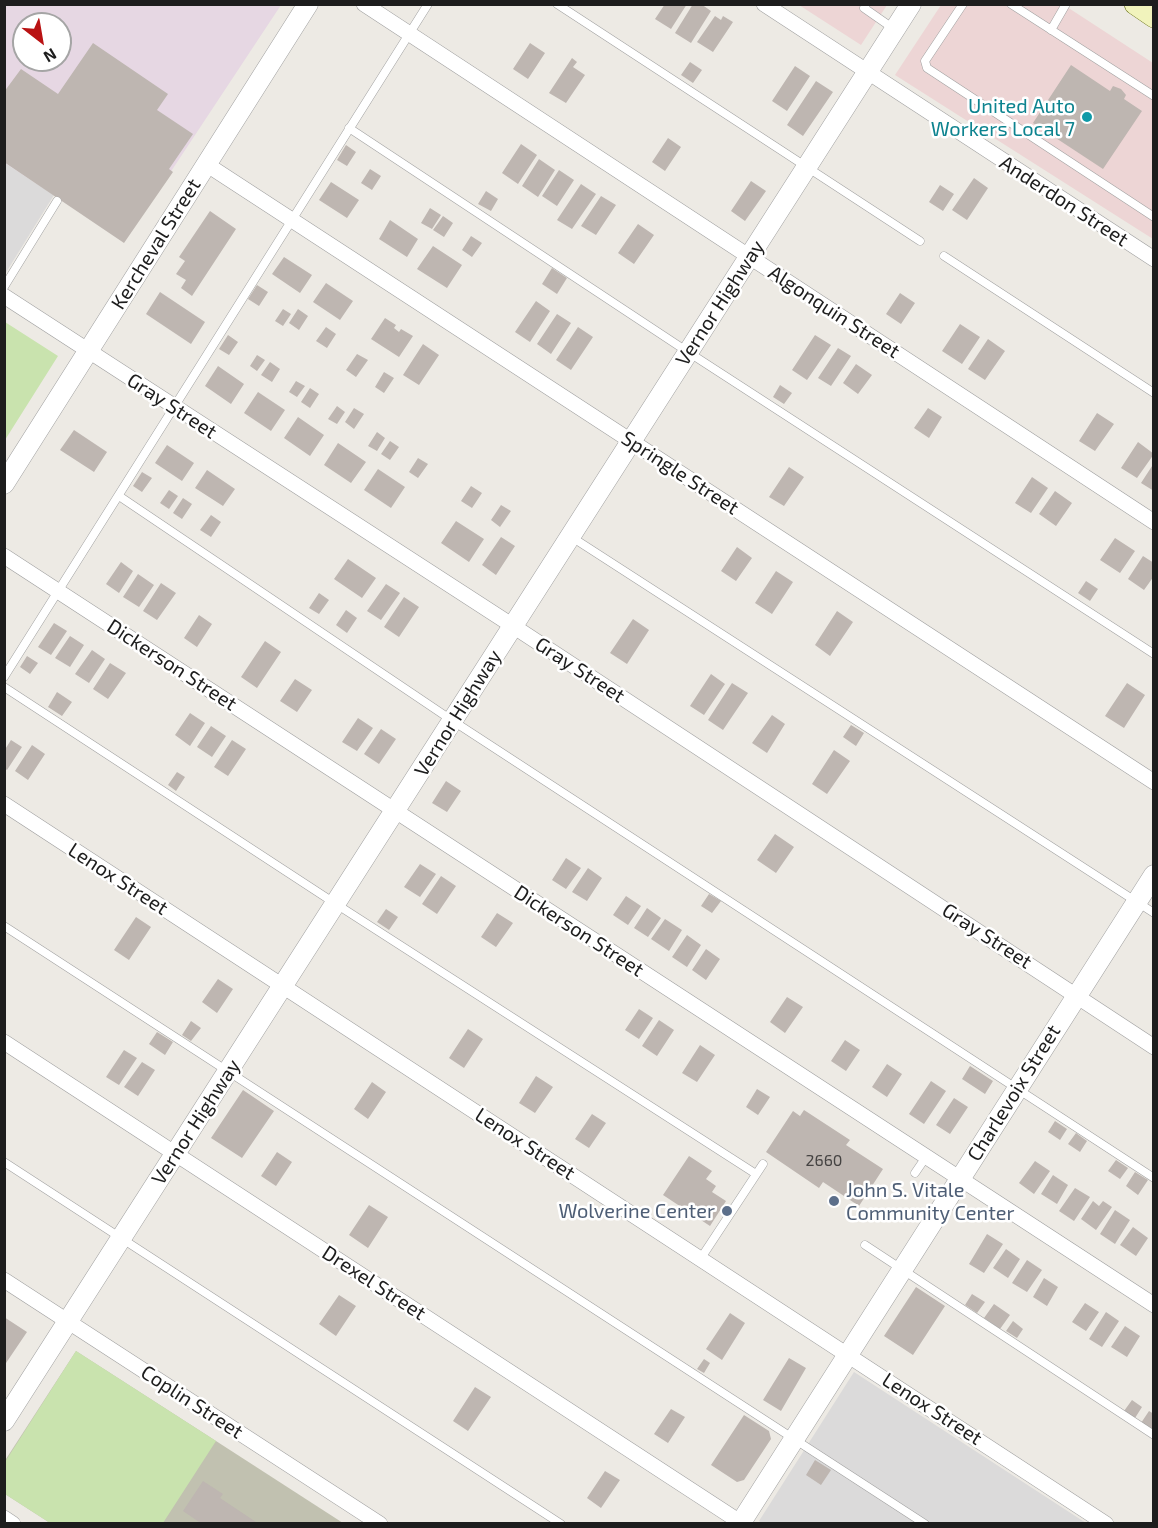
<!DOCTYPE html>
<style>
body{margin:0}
#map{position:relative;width:1158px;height:1528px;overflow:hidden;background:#edeae4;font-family:"Exo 2",sans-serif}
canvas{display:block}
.frame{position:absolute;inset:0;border:6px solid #1d1d1d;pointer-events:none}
.north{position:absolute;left:12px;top:12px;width:60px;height:60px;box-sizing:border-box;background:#fff;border:2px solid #a5a5a5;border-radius:50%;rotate:149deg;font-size:16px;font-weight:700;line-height:24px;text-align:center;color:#1d1d1d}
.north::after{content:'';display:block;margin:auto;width:21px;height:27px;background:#b91213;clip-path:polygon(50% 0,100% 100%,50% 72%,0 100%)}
</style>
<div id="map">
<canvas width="1158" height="1528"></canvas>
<div class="frame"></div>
<div class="north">N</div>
</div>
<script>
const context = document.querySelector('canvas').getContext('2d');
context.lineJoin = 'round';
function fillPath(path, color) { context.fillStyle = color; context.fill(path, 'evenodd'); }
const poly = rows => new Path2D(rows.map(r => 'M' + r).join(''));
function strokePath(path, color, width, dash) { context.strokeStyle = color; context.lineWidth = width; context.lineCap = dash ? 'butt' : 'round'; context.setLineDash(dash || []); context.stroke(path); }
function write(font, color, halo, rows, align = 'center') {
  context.font = font + ' "Exo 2",sans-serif'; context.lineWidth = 5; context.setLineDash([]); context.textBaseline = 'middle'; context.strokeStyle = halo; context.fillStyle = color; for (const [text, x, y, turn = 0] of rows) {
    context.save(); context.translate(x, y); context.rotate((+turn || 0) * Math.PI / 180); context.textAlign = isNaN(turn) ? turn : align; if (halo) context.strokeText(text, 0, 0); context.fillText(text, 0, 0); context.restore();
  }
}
const residential = poly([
 [5,163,54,195,5,274],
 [854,1372,1086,1523,763,1524,759,1521]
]);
const commercial = poly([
 [799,5,887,5,861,45],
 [941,5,1064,5,1153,63,1153,239,895,75]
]);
const industrial = poly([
 [4,5,281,5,125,241,5,163],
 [24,24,60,24,60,60,24,60]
]);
const construction = poly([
 [76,1351,216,1441,343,1523,50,1523,5,1494,4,1462]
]);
const grass = poly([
 [5,322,58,356,5,440],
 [76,1351,216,1441,163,1523,50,1523,5,1494,5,1462]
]);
const building = poly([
 [665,4,687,4,671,29,655,19],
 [693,4,701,4,711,11,691,43,675,33],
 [715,16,721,20,723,16,733,22,713,52,697,42],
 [93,43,168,94,157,110,193,134,169,169,173,172,124,243,4,162,4,92,21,69,58,94],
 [530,43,545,53,528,79,513,69],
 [572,58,577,62,573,67,585,75,566,103,549,93],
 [690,62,702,70,693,83,681,75],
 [1071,65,1110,91,1113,86,1121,89,1126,95,1124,99,1142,111,1103,169,1033,123],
 [795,66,810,76,787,111,772,101],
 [816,81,833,92,803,136,787,125],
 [668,138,681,147,665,171,652,162],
 [521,144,537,155,518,184,502,173],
 [346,145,356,152,347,166,337,160],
 [539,159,555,170,538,197,522,186],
 [370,169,381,176,372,190,361,183],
 [559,170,574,180,557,206,542,196],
 [974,178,988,188,967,220,952,210],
 [751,181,766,191,745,221,731,211],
 [331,182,359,200,347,218,319,200],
 [581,184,596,194,572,229,557,220],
 [940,185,954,194,943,211,929,202],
 [486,191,498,199,491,211,478,204],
 [601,196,616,205,596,235,581,226],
 [430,208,441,215,432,229,421,223],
 [210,211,236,229,192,296,181,288,186,280,176,274,185,261,179,257],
 [443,216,453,223,444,237,433,230],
 [390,220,418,239,407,257,379,239],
 [638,224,654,235,634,264,618,253],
 [471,236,482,243,472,257,462,250],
 [433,246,462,265,447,288,417,269],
 [284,257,312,275,300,293,272,274],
 [552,268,567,278,557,294,542,284],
 [326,283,353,301,340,320,313,302],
 [257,285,268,292,259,306,248,299],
 [160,292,205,322,191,344,146,314],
 [900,293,915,303,901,324,886,314],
 [536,301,550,311,530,342,515,332],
 [283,309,291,314,283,326,275,321],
 [298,309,308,316,299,330,289,323],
 [557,314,571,323,551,354,537,344],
 [385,318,396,325,394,328,399,332,401,329,413,336,399,357,371,339],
 [960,324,980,337,962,364,942,351],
 [326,327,336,334,327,348,316,341],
 [578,327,593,337,571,370,556,360],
 [228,335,238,342,229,355,219,349],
 [815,335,831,345,807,380,792,370],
 [988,339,1005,351,985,380,968,369],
 [423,344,439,355,419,385,403,375],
 [838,348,851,356,831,386,818,378],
 [357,354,368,360,356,377,346,370],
 [257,355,265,360,257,371,250,366],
 [270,362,280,369,272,382,261,375],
 [856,364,872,375,858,394,843,383],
 [218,366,244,384,231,404,205,386],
 [384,372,394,378,384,393,375,387],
 [296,381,305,386,297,397,289,392],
 [780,385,792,393,784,404,773,397],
 [310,388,319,394,310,408,301,402],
 [258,392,285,410,271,431,244,413],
 [337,406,345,412,337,424,328,419],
 [354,408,364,414,354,429,345,422],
 [928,408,942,417,929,438,914,428],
 [1097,413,1114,424,1095,451,1079,441],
 [298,417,324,435,310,456,284,438],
 [74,430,107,452,94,472,60,450],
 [377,432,385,438,377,451,368,446],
 [390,441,399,447,390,460,381,454],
 [1138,442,1154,454,1137,478,1121,468],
 [338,443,366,462,351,483,324,465],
 [167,445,194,463,182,481,155,463],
 [418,458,428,464,418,478,409,472],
 [1154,463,1154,491,1141,483],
 [789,467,804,477,784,506,769,497],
 [378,469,405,487,391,508,364,490],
 [207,470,235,489,223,506,195,488],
 [142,472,152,478,142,492,133,486],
 [1032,477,1048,488,1031,513,1015,503],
 [471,486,482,493,472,508,461,501],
 [169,490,178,496,169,509,160,503],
 [1055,491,1072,503,1056,526,1039,514],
 [183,498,192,504,182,519,173,513],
 [501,505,511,511,500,527,491,520],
 [211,515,221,522,211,537,200,530],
 [456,521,484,539,469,562,441,543],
 [501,537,515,546,496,575,482,565],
 [1115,538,1135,551,1120,573,1100,560],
 [737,547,752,558,736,581,721,571],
 [1143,556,1154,563,1154,576,1144,590,1128,579],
 [348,559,376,578,362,598,334,579],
 [121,562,133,571,119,593,106,584],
 [776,571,793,582,772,614,755,603],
 [138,574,154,585,139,607,123,597],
 [1086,581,1098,589,1090,601,1078,593],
 [161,583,176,593,157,620,143,611],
 [386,584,400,593,381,620,367,611],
 [319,593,329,600,319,614,309,608],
 [404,597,419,607,399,637,384,627],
 [346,610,357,618,347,633,336,625],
 [837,611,853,622,830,656,815,645],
 [199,615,212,624,197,647,184,638],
 [633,619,649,630,627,664,610,653],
 [54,623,67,631,51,655,38,647],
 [70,636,84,645,70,667,55,658],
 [265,641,281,652,257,688,241,677],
 [92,650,105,659,89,683,75,674],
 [27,656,38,663,30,674,20,667],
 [110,663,126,673,108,699,93,689],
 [711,674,725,684,704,715,690,706],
 [295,679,312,690,297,712,280,701],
 [732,683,748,693,723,730,708,720],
 [1127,683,1145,695,1124,728,1105,716],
 [57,692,72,702,62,716,48,707],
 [190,713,205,723,190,746,175,735],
 [772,715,785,724,767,753,752,743],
 [358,718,373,728,357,751,342,742],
 [851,725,864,733,856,746,843,737],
 [211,726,226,736,212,757,197,747],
 [381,729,396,739,379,764,364,754],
 [11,740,22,747,7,770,4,768,4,751],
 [232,740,246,749,228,776,214,767],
 [32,745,45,754,28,780,15,771],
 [834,750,850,761,827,794,812,784],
 [177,772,185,777,176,791,168,785],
 [446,781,461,791,447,812,432,803],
 [775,834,794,847,776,873,757,860],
 [566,858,581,868,566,889,552,880],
 [420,864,436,874,420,897,404,887],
 [588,868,602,878,587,901,572,892],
 [441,876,456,886,437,914,422,904],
 [709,894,721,901,712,913,701,906],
 [626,896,641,906,628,925,613,915],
 [647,908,661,918,648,937,634,928],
 [386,909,398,917,389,930,377,922],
 [497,913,513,923,496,947,481,937],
 [136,917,151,927,129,960,114,950],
 [665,919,682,930,669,951,651,939],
 [687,935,701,945,687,967,672,957],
 [706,949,720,959,706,980,692,970],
 [218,979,233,989,217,1013,202,1002],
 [787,997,803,1007,785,1033,770,1022],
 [639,1009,653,1018,639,1039,625,1030],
 [659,1020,674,1030,657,1056,642,1046],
 [191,1021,201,1028,191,1041,182,1035],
 [468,1029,483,1039,464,1068,449,1058],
 [157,1032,173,1042,165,1055,149,1044],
 [845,1040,860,1050,846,1071,831,1061],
 [700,1045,715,1055,697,1082,682,1073],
 [124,1050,137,1058,119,1085,106,1077],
 [142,1062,155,1070,138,1096,124,1087],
 [887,1064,902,1074,887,1097,872,1087],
 [970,1066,993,1081,985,1094,962,1079],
 [536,1076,553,1087,535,1113,519,1103],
 [931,1081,946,1091,924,1124,909,1114],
 [372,1082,386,1092,368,1119,354,1109],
 [757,1089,770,1097,758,1115,746,1107],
 [243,1090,274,1111,242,1158,211,1138],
 [954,1098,968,1107,950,1134,936,1125],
 [804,1110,850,1140,846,1145,883,1169,859,1206,823,1182,819,1188,766,1152,793,1111,800,1116],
 [592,1114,606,1123,589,1148,575,1139],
 [1055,1121,1067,1129,1060,1140,1048,1132],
 [1076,1133,1087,1141,1080,1152,1068,1144],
 [277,1152,292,1162,276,1186,261,1176],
 [689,1156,712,1171,706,1179,716,1186,712,1192,726,1201,710,1226,663,1195],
 [1116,1160,1128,1168,1120,1179,1108,1171],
 [1035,1161,1050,1171,1034,1194,1019,1183],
 [1135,1172,1148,1180,1138,1195,1126,1186],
 [1053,1175,1068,1185,1057,1204,1041,1194],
 [1075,1188,1090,1197,1074,1221,1059,1211],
 [1093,1201,1099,1206,1103,1201,1112,1207,1096,1230,1081,1219],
 [369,1205,388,1217,368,1248,349,1235],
 [1115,1210,1130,1220,1115,1244,1100,1234],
 [1133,1227,1148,1238,1136,1256,1120,1245],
 [987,1234,1003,1244,984,1273,969,1264],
 [1006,1249,1020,1259,1008,1278,993,1268],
 [1027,1260,1042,1270,1027,1292,1012,1283],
 [1044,1278,1058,1287,1047,1306,1033,1297],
 [916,1287,945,1306,913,1355,884,1336],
 [972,1294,985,1302,977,1313,965,1305],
 [339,1295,356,1306,336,1336,319,1324],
 [1085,1303,1099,1312,1086,1331,1072,1322],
 [994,1304,1010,1315,1000,1329,984,1318],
 [1106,1312,1119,1321,1102,1347,1089,1339],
 [730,1313,745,1323,722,1360,706,1349],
 [4,1317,27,1332,4,1366],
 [1013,1321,1023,1329,1017,1338,1006,1331],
 [1125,1326,1140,1336,1127,1357,1111,1347],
 [789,1358,806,1368,781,1411,763,1400],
 [704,1359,710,1363,704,1373,697,1369],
 [475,1387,491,1397,468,1431,453,1421],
 [1132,1400,1142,1407,1135,1418,1124,1411],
 [671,1409,685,1417,668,1443,654,1434],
 [1149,1411,1154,1414,1154,1432,1141,1423],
 [744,1415,769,1431,771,1439,744,1480,737,1482,711,1465],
 [815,1460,831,1470,821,1485,806,1475],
 [605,1471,620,1480,601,1508,587,1498],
 [203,1481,223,1494,220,1498,259,1524,202,1524,183,1511]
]);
const service = poly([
 [557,4,920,241],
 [866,4,864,8,894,29],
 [963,4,925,61,927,68,1154,217],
 [1011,4,1154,96],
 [1051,30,1066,4],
 [349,128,688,352,1154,654],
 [944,256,1154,393],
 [4,287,57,201],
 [119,496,453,721,1154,1178],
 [570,536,1154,913],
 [4,677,428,4],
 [4,687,336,904,756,1174],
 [4,926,925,1524],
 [4,1162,561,1524],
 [915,1173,926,1157],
 [865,1245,1154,1435],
 [701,1258,763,1164]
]);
const minor = poly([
 [364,4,1154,522],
 [764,4,1154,259],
 [206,164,1154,782],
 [4,296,513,626,1154,1047],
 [4,556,1154,1305],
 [4,804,1106,1524],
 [4,1042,743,1524],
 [4,1280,380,1524],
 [4,1518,13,1524]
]);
const tertiary = poly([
 [4,484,308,4],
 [4,1421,911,4],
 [740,1524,1154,875]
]);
const secondary = poly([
 [1135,4,1154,17]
]);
const markers = [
 [1087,117,6,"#0f9aa8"],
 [834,1201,6,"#5c6f8a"],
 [727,1211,6,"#5c6f8a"]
];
const numberNames = [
 ["2660",824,1161]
];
const cultureNames = [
 ["United Auto",1075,106],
 ["Workers Local 7",1075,129]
];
const streetNames = [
 ["Anderdon Street",1064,201,33],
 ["Kercheval Street",156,244,-58],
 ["Vernor Highway",720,303,-57],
 ["Algonquin Street",834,312,33],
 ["Gray Street",172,406,33],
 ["Springle Street",680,473,33],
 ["Dickerson Street",172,665,33],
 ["Gray Street",580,670,33],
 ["Vernor Highway",458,713,-58],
 ["Lenox Street",118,879,33],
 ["Dickerson Street",579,931,33],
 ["Gray Street",987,936,33],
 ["Charlevoix Street",1014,1093,-58],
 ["Vernor Highway",196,1122,-57],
 ["Lenox Street",525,1144,33],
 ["Drexel Street",374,1283,33],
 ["Coplin Street",192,1402,33],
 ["Lenox Street",932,1409,33]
];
const serviceNames = [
 ["John S. Vitale",846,1190],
 ["Community Center",846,1213],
 ["Wolverine Center",715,1211,"right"]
];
fillPath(residential, '#dbdada');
fillPath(commercial, '#edd5d5');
fillPath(industrial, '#e6d7e3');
fillPath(construction, '#c1c1b0');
fillPath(grass, '#c9e3ae');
fillPath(building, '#beb6b1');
strokePath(service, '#a1a1a1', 9);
strokePath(minor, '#a1a1a1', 16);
strokePath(tertiary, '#a1a1a1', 21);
strokePath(secondary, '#616a0e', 22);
strokePath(service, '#fff', 8);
strokePath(minor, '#fff', 15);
strokePath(tertiary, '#fff', 20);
strokePath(secondary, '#f1f3bc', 21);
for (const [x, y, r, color] of markers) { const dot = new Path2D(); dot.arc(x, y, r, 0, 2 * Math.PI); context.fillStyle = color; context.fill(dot); strokePath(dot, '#fff', 2); }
write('16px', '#454342', null, numberNames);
write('20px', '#0d838f', '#fff', cultureNames, 'right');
write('20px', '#1d1d1d', '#fff', streetNames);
write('20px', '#4e5e75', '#fff', serviceNames, 'left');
</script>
